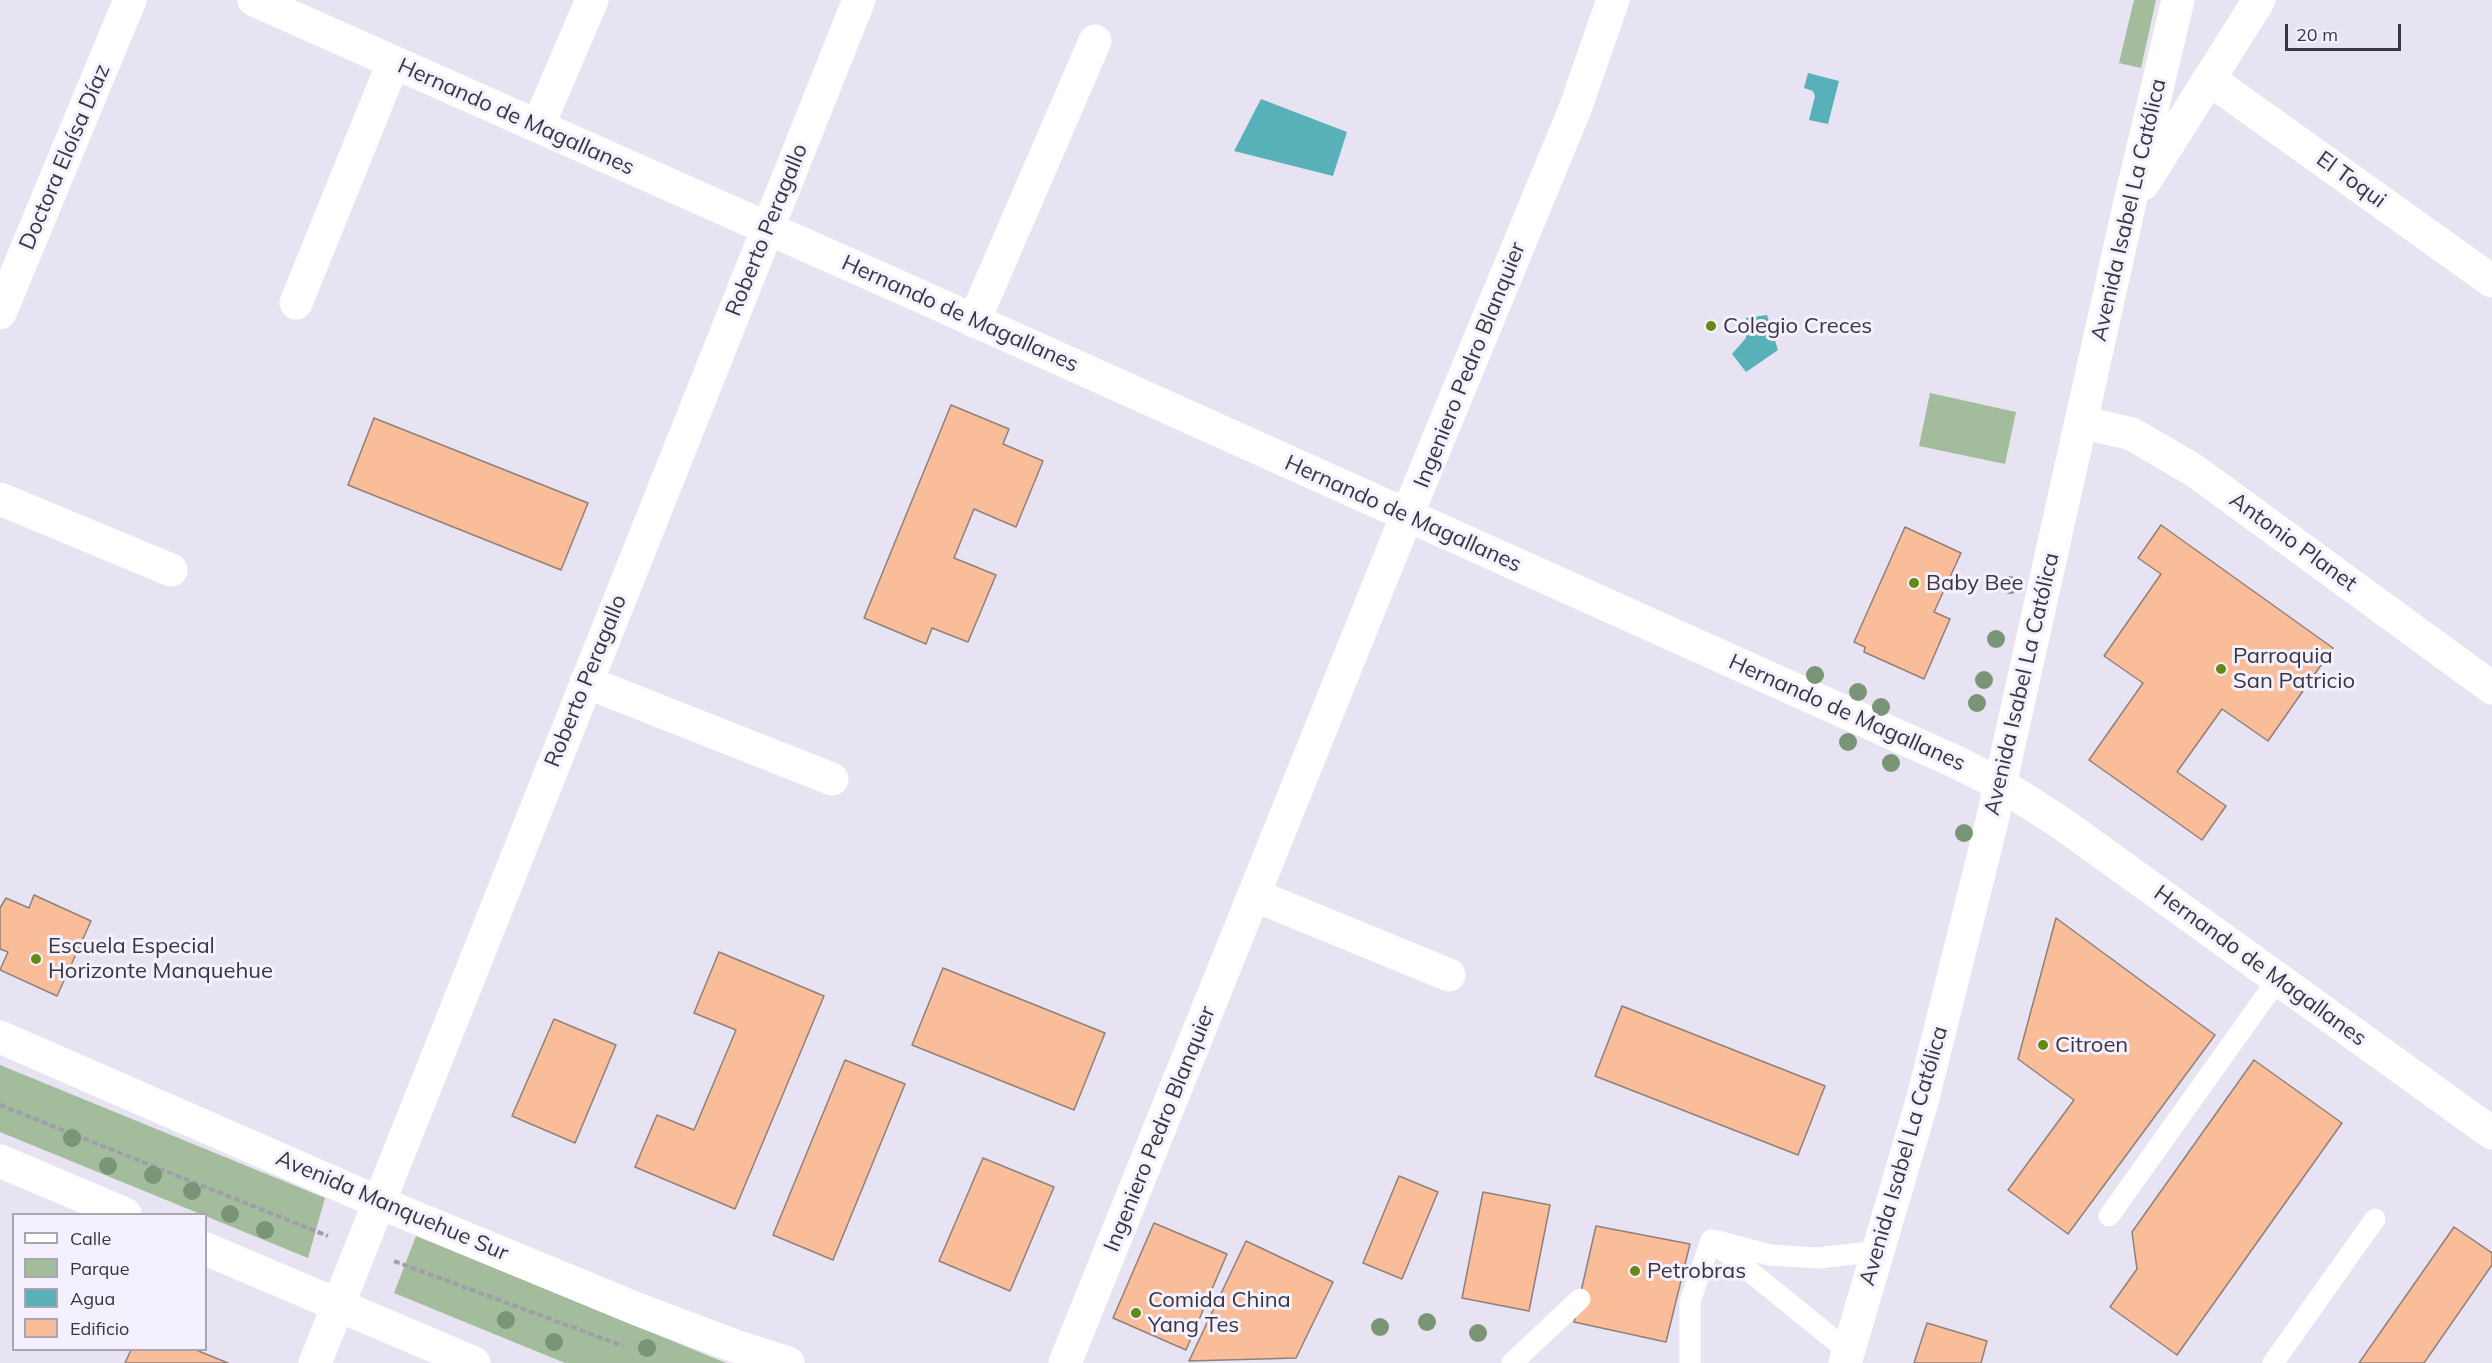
<!DOCTYPE html>
<meta charset="utf-8">
<style>
body{margin:0}
#map{position:relative;width:2492px;height:1363px;overflow:hidden;background:#e7e3f2;font-family:Mulish,sans-serif}
canvas{display:block}
.legend{position:absolute;left:12px;top:1213px;width:195px;height:138px;box-sizing:border-box;background:#f4f0fd;border:2px solid #a9a6b0;margin:0;padding:8px 10px;list-style:none;font-size:18px;color:#39373d}
.legend li{display:flex;align-items:center;gap:12px;height:30px}
.legend b{width:30px;border:2px solid #a9a6b0}
.scale{position:absolute;left:2285px;top:24px;width:116px;height:27px;box-sizing:border-box;border:3px solid #39373d;border-top:0;padding-left:8px;font-size:18px;line-height:21px;white-space:nowrap;color:#39373d;-webkit-text-stroke:4px #f4f0fd;paint-order:stroke}
</style>
<div id="map">
<canvas width="2492" height="1363"></canvas>
<ul class="legend">
<li><b style="height:8px;background:#fff"></b>Calle</li>
<li><b style="height:16px;background:#a2bc9c"></b>Parque</li>
<li><b style="height:16px;background:#58b0b9"></b>Agua</li>
<li><b style="height:16px;background:#fabd9a"></b>Edificio</li>
</ul>
<div class="scale">20 m</div>
</div>
<script>
const context = document.querySelector('canvas').getContext('2d');
context.lineJoin = 'round';
function fillPath(path, color) { context.fillStyle = color; context.fill(path, 'evenodd'); }
const poly = rows => new Path2D(rows.map(r => 'M' + r).join(''));
function strokePath(path, color, width, dash) { context.strokeStyle = color; context.lineWidth = width; context.lineCap = dash ? 'butt' : 'round'; context.setLineDash(dash || []); context.stroke(path); }
function write(font, color, halo, rows, align = 'center') {
  context.font = font + ' Mulish,sans-serif'; context.lineWidth = 6; context.setLineDash([]); context.textBaseline = 'middle'; context.strokeStyle = halo; context.fillStyle = color; for (const [text, x, y, turn = 0] of rows) {
    context.save(); context.translate(x, y); context.rotate((+turn || 0) * Math.PI / 180); context.textAlign = isNaN(turn) ? turn : align; if (halo) context.strokeText(text, 0, 0); context.fillText(text, 0, 0); context.restore();
  }
}
const green = poly([
 [2134,0,2156,0,2141,68,2119,63],
 [1930,393,2016,412,2005,464,1919,446],
 [0,1065,325,1198,308,1258,0,1132],
 [416,1236,726,1363,565,1363,394,1293]
]);
const water = poly([
 [1808,73,1839,81,1828,124,1809,120,1815,96,1813,91,1804,88],
 [1261,99,1347,132,1333,176,1234,151],
 [1767,315,1778,350,1746,372,1732,354,1746,338,1746,318]
]);
const building = poly([
 [951,405,1009,429,1003,444,1043,461,1016,527,974,509,954,558,996,575,968,642,932,628,926,644,864,618,951,405],
 [374,418,588,503,561,570,348,485,374,418],
 [2161,525,2333,648,2268,741,2222,709,2177,772,2226,806,2202,840,2089,760,2143,683,2104,656,2161,574,2138,558,2161,525],
 [1905,527,1961,553,1934,612,1950,619,1924,679,1864,652,1865,647,1854,642,1905,527],
 [34,895,91,921,57,996,0,970,8,952,0,949,0,908,6,898,29,908,34,895],
 [2056,918,2215,1035,2068,1234,2008,1190,2074,1100,2018,1059,2056,918],
 [719,952,824,996,735,1209,635,1167,657,1115,694,1130,736,1030,694,1013,719,952],
 [943,968,1105,1033,1074,1110,912,1045,943,968],
 [1622,1006,1825,1086,1798,1155,1595,1076,1622,1006],
 [554,1019,616,1045,575,1143,512,1116,554,1019],
 [845,1060,905,1084,833,1260,773,1235,845,1060],
 [2254,1060,2342,1123,2177,1355,2110,1307,2137,1269,2132,1232,2254,1060],
 [983,1158,1054,1187,1010,1291,939,1261,983,1158],
 [1399,1176,1438,1192,1402,1279,1363,1263,1399,1176],
 [1483,1192,1550,1205,1529,1311,1462,1298,1483,1192],
 [1154,1223,1227,1254,1186,1350,1113,1318,1154,1223],
 [1596,1226,1690,1244,1666,1342,1574,1322,1596,1226],
 [2454,1227,2492,1253,2492,1265,2424,1363,2359,1363,2454,1227],
 [1246,1241,1333,1282,1296,1358,1189,1361,1246,1241],
 [1927,1323,1987,1341,1981,1363,1914,1363,1927,1323],
 [131,1350,196,1350,228,1363,125,1363,131,1350]
]);
const path = poly([
 [0,1105,328,1236],
 [394,1261,623,1346]
]);
const lane = poly([
 [2109,1216,2278,979],
 [1711,1240,1848,1351],
 [1717,1241,1770,1255,1818,1258,1878,1251],
 [1512,1363,1580,1299],
 [1690,1363,1690,1302,1711,1240],
 [2273,1363,2375,1219]
]);
const street = poly([
 [2209,79,2492,281],
 [538,126,592,0],
 [296,303,393,63],
 [0,313,130,0],
 [974,321,1095,41],
 [2081,422,2132,434,2195,471,2492,688],
 [0,499,171,570],
 [586,682,832,779],
 [1254,895,1449,975],
 [315,1363,859,0],
 [1065,1363,1407,515,1575,109,1613,0]
]);
const secondary = poly([
 [254,0,911,292,1956,762,2000,784,2061,823,2492,1133],
 [2143,184,2259,0],
 [1845,1363,1923,1098,1992,821,2129,206,2178,0]
]);
const primary = poly([
 [0,1037,378,1202,637,1309,735,1346,788,1363],
 [0,1161,125,1214],
 [206,1249,474,1363]
]);
const trees = [
 [2010,585],
 [1996,639],
 [1815,675],
 [1984,680],
 [1858,692],
 [1977,703],
 [1881,707],
 [1848,742],
 [1891,763],
 [1964,833],
 [72,1138],
 [108,1166],
 [153,1175],
 [192,1191],
 [230,1214],
 [265,1230],
 [506,1320],
 [1427,1322],
 [1380,1327],
 [1478,1333],
 [554,1342],
 [647,1348]
];
const markers = [
 [1711,326,6,"#648a14"],
 [1914,583,6,"#648a14"],
 [2221,669,6,"#648a14"],
 [36,959,6,"#648a14"],
 [2043,1045,6,"#648a14"],
 [1635,1271,6,"#648a14"],
 [1136,1313,6,"#648a14"]
];
const streetNames = [
 ["Hernando de Magallanes",516,117,24],
 ["Doctora Eloísa Díaz",65,157,-67],
 ["El Toqui",2351,180,36],
 ["Avenida Isabel La Católica",2129,210,-77],
 ["Roberto Peragallo",767,230,-68],
 ["Hernando de Magallanes",960,314,24],
 ["Ingeniero Pedro Blanquier",1470,365,-68],
 ["Hernando de Magallanes",1403,514,24],
 ["Antonio Planet",2293,542,36],
 ["Roberto Peragallo",586,681,-68],
 ["Avenida Isabel La Católica",2022,684,-77],
 ["Hernando de Magallanes",1847,713,24],
 ["Hernando de Magallanes",2260,966,36],
 ["Ingeniero Pedro Blanquier",1160,1129,-68],
 ["Avenida Isabel La Católica",1904,1156,-74],
 ["Avenida Manquehue Sur",392,1206,23]
];
const poiNames = [
 ["Colegio Creces",1723,326],
 ["Baby Bee",1926,583],
 ["Parroquia",2233,656],
 ["San Patricio",2233,681],
 ["Escuela Especial",48,946],
 ["Horizonte Manquehue",48,971],
 ["Citroen",2055,1045],
 ["Petrobras",1647,1271],
 ["Comida China",1148,1300],
 ["Yang Tes",1148,1325]
];
fillPath(green, '#a2bc9c');
fillPath(water, '#58b0b9');
fillPath(building, '#fabd9a');
strokePath(building, '#8f8079', 1.5);
strokePath(path, '#a19da9', 4, [6, 3]);
strokePath(lane, '#fff', 21);
strokePath(street, '#fff', 33);
strokePath(secondary, '#fff', 33);
strokePath(primary, '#fff', 33);
context.fillStyle = '#7a9576';
for (const [x, y] of trees) { context.beginPath(); context.arc(x, y, 9, 0, 2 * Math.PI); context.fill(); }
for (const [x, y, r, color] of markers) { const dot = new Path2D(); dot.arc(x, y, r, 0, 2 * Math.PI); context.fillStyle = color; context.fill(dot); strokePath(dot, '#f4f0fd', 2); }
write('22px', '#39373d', '#f4f0fd', streetNames);
write('22px', '#39373d', '#f4f0fd', poiNames, 'left');
</script>
